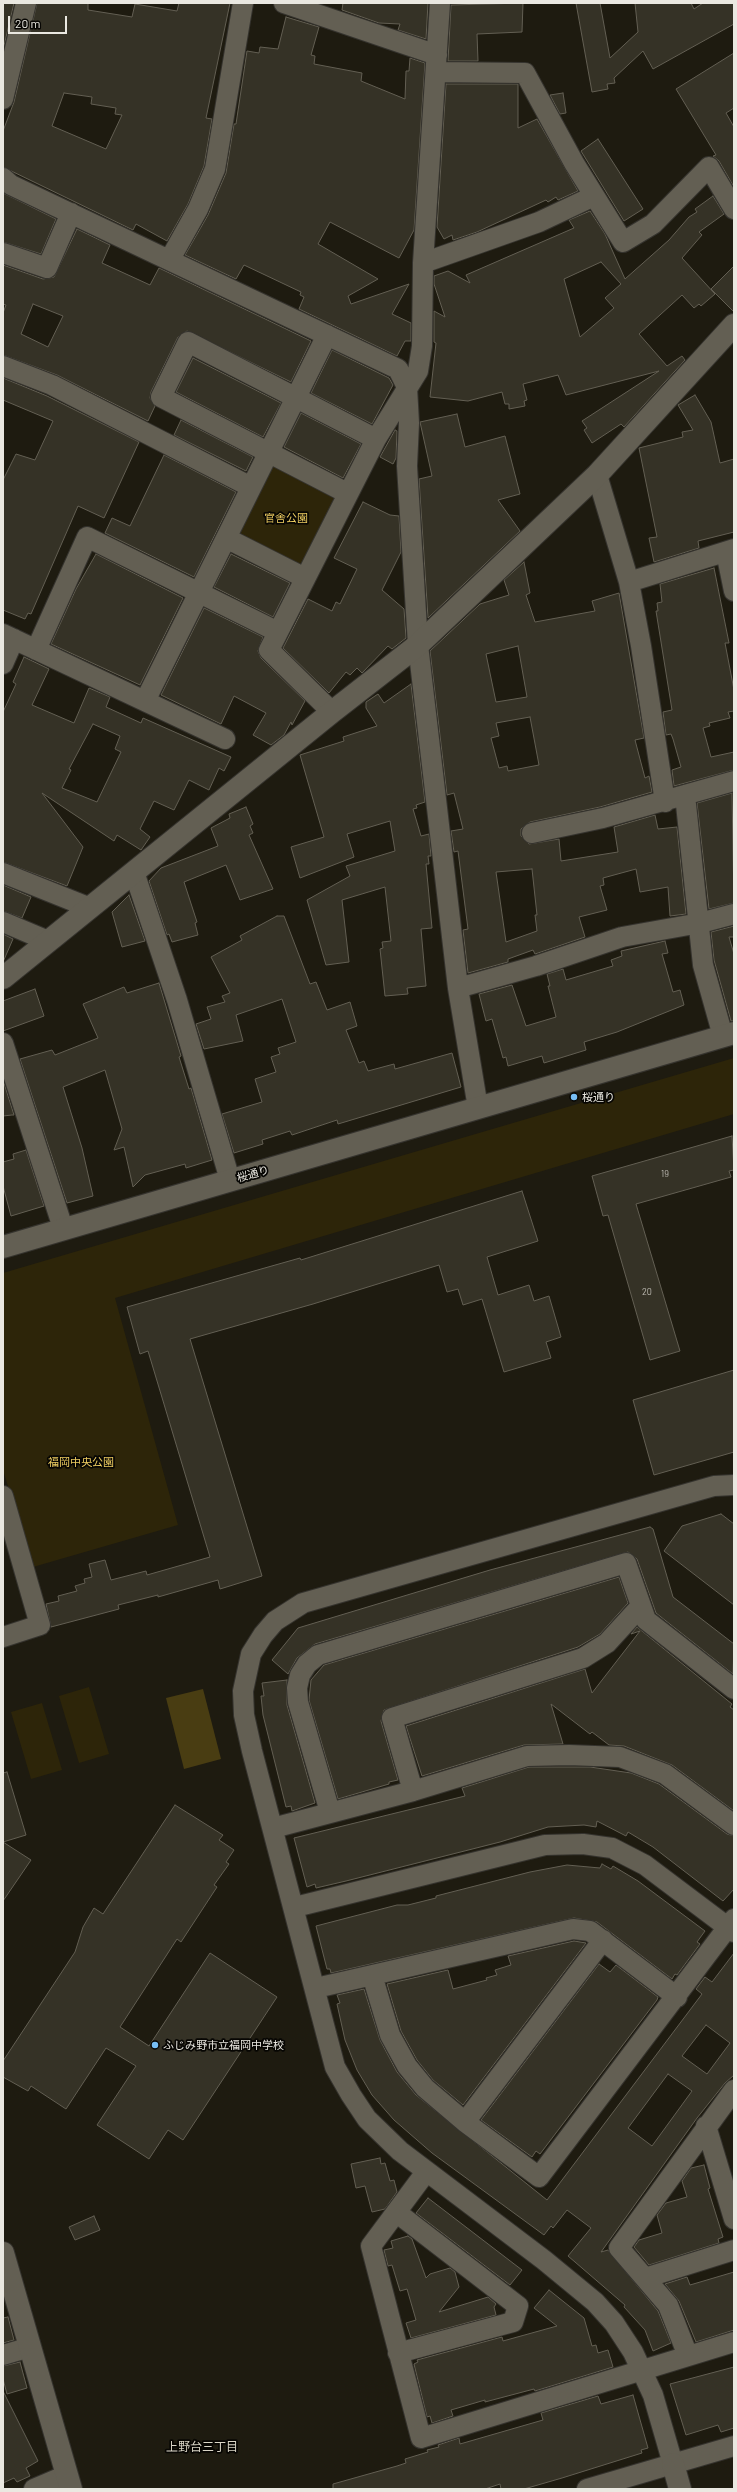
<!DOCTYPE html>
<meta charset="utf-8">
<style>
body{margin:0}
#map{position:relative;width:737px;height:2492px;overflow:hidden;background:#1e1b10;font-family:Barlow,sans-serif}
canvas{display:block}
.frame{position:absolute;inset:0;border:4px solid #eae8e1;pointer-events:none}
.scale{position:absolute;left:8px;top:16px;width:59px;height:18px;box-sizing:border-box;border:2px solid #eae8e1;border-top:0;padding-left:5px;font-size:12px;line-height:14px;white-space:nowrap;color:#eae8e1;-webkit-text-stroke:3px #070603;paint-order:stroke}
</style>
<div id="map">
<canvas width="737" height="2492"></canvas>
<div class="frame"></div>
<div class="scale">20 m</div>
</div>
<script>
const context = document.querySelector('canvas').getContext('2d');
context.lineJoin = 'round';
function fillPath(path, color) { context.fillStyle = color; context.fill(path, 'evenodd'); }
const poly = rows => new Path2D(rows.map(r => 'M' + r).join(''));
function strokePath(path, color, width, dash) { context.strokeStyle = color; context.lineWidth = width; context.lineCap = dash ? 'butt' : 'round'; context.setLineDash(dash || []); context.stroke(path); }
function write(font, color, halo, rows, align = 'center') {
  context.font = font + ' Barlow,"Noto Sans JP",sans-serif'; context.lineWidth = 3.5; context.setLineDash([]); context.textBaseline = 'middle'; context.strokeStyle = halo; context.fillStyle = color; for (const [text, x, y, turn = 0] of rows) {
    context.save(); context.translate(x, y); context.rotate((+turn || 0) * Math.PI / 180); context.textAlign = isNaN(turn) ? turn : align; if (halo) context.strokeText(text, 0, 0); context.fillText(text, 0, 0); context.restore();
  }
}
const green = poly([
 [277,465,333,494,335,502,301,569,237,534,270,468],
 [734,1058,734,1114,115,1298,178,1525,33,1567,3,1470,3,1273],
 [89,1687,109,1754,79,1763,59,1696],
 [42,1703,62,1770,31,1779,11,1712]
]);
const water = poly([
 [203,1689,221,1759,184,1769,166,1698]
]);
const building = poly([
 [3,3,14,3,3,50,3,3],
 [37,3,88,3,88,10,132,17,135,4,177,11,179,3,230,3,206,118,212,119,204,166,188,204,167,241,136,224,133,230,3,167,3,131,14,102,37,3],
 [64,93,92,97,91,104,116,108,115,114,122,115,106,149,52,126,64,93],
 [343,3,428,3,426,39,398,30,400,24,379,23,342,10,343,3],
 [523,3,522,32,477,34,478,61,448,61,451,5,523,3],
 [576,3,600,3,610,58,638,32,635,3,691,3,694,9,703,3,734,3,734,24,653,69,643,51,614,78,615,83,607,84,608,89,592,92,576,3],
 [286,17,319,27,311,55,315,56,314,64,362,73,361,81,405,99,406,71,409,71,410,58,425,63,414,230,399,258,330,222,318,244,378,279,348,296,351,304,409,284,392,314,411,323,411,341,405,341,397,356,299,309,304,297,300,295,301,292,244,265,236,279,185,255,208,215,226,173,234,124,236,124,247,51,259,53,260,47,278,49,286,17],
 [734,53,734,108,726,113,734,127,734,187,719,161,713,156,716,155,676,89,734,53],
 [446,84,518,84,518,128,537,119,578,191,558,200,556,197,548,202,546,200,477,232,453,240,452,235,444,239,437,227,446,84],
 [563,93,566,113,560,114,550,95,563,93],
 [598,139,643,209,624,221,581,151,598,139],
 [3,193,56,219,41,254,3,242,3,193],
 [713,196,724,214,699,232,702,235,682,258,715,294,701,306,699,304,694,308,682,295,639,334,667,366,682,356,685,360,624,427,621,424,592,443,584,430,587,428,582,421,659,371,566,395,558,375,523,384,527,400,524,401,525,406,509,409,509,404,505,404,502,392,468,401,430,397,436,343,434,342,434,311,445,317,434,284,434,276,448,271,470,283,466,275,574,228,569,220,590,211,605,234,625,279,669,240,689,217,697,212,695,209,713,196],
 [601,262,621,284,605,298,614,308,580,337,564,279,601,262],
 [77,229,110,245,102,263,150,285,159,268,311,341,291,382,187,331,178,337,151,392,150,398,155,406,148,421,57,375,3,355,3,313,6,305,3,304,3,265,43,279,54,277,77,229],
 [33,304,63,316,48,347,21,334,33,304],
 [734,266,734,312,711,289,734,266],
 [332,350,389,378,393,385,372,424,311,393,332,350],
 [193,358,281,403,263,437,176,392,193,358],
 [3,378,47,396,139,442,104,518,78,506,31,614,28,613,25,619,3,610,3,480,16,454,35,460,53,421,3,400,3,378],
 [695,395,711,422,720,463,734,459,734,532,698,541,699,548,654,562,649,538,657,537,639,448,683,437,682,432,693,430,678,405,695,395],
 [301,413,361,444,343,478,284,447,301,413],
 [457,414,465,447,505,436,520,494,498,500,520,531,428,618,419,479,432,476,420,422,457,414],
 [181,420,253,457,246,471,174,435,181,420],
 [395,430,397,431,396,458,393,464,380,457,395,430],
 [164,455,236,492,194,577,105,533,112,518,130,526,164,455],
 [363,502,390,515,399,516,401,552,382,590,404,609,406,638,392,649,388,646,362,673,357,668,350,675,346,672,329,693,283,648,308,599,332,611,336,602,340,604,357,569,334,558,363,502],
 [96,554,183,598,140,685,51,644,76,589,96,554],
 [231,554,290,583,273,617,214,587,231,554],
 [524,562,530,593,526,595,535,622,595,611,592,601,619,593,644,738,635,740,645,778,649,776,652,792,600,807,530,822,521,829,521,836,529,844,559,839,561,861,618,852,614,827,655,815,658,829,677,827,686,914,670,916,668,887,640,892,636,869,603,878,604,885,600,886,607,910,579,917,585,937,535,954,533,950,508,959,508,962,468,973,463,930,468,929,458,851,454,852,451,831,463,829,454,793,447,795,430,651,480,604,509,595,504,580,524,562],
 [518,646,527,697,496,702,486,654,518,646],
 [530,717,539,765,508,771,507,766,499,768,491,738,499,736,496,723,530,717],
 [532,869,537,915,535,915,537,931,506,942,496,872,532,869],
 [714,568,729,643,725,643,734,690,734,711,728,712,730,718,709,723,710,726,703,728,711,757,734,752,734,770,674,786,672,770,681,767,673,739,671,734,666,735,663,712,672,710,656,611,658,611,657,603,662,602,660,584,714,568],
 [204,608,263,637,258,651,261,658,305,701,292,725,291,722,284,735,271,745,253,735,266,713,234,696,221,724,161,695,204,608],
 [24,657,49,669,32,705,74,723,89,688,110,697,106,707,141,723,143,718,231,757,224,771,219,768,209,790,189,780,174,810,154,801,140,829,150,837,141,850,117,835,114,841,42,793,83,847,67,886,3,862,3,712,16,684,13,682,24,657],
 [93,724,120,736,115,749,121,752,97,802,62,788,71,770,69,769,93,724],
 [411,684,425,802,416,805,417,808,413,809,421,836,429,834,431,856,428,856,429,864,426,864,432,928,421,929,426,986,407,988,408,994,385,996,380,949,383,948,382,942,391,941,385,887,342,900,349,962,326,965,307,900,350,876,346,866,395,851,390,821,347,834,354,857,300,878,291,847,324,837,300,755,344,741,343,737,377,726,366,708,366,702,378,694,384,703,411,684],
 [732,793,734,903,709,909,697,803,732,793],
 [246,807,253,824,250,826,253,833,249,835,273,889,240,900,226,865,184,882,197,922,195,923,198,935,172,942,169,934,167,935,149,881,161,868,218,846,211,828,230,818,229,814,246,807],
 [3,885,31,897,22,918,3,911,3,885],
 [129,895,145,941,122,947,112,912,129,895],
 [277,916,284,916,310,984,316,982,327,1010,350,1002,357,1026,346,1030,359,1063,364,1061,368,1071,394,1064,395,1069,452,1053,461,1087,338,1124,337,1120,292,1135,290,1131,262,1140,263,1144,234,1153,222,1114,262,1102,255,1079,276,1072,271,1057,280,1054,278,1048,296,1042,282,999,236,1015,243,1041,204,1049,196,1024,211,1019,207,1007,225,1002,222,996,230,993,211,957,242,940,240,936,277,916],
 [734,926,734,937,729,937,734,954,734,1021,731,1021,714,960,711,932,734,926],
 [3,934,13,939,3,962,3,934],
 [665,941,668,953,662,954,673,992,680,990,684,1005,617,1032,584,1042,586,1050,544,1063,542,1056,508,1066,506,1057,503,1058,492,1019,486,1021,479,994,512,985,526,1026,556,1017,548,986,550,986,547,974,563,969,566,980,613,966,611,960,622,956,621,951,665,941],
 [159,983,181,1056,179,1057,189,1089,191,1088,212,1160,186,1168,185,1164,145,1175,133,1187,124,1147,114,1150,122,1129,105,1070,63,1087,82,1148,93,1196,67,1203,20,1059,52,1050,55,1055,98,1038,83,1004,124,987,127,993,159,983],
 [35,989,44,1016,3,1031,3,1001,35,989],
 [3,1080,14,1115,12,1115,3,1116,3,1080],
 [732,1136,734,1170,729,1171,731,1177,636,1204,680,1351,650,1360,608,1215,603,1216,592,1176,732,1136],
 [26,1150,44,1206,11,1216,3,1186,3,1162,14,1159,13,1154,26,1150],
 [522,1191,538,1241,487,1257,498,1295,529,1285,534,1301,549,1296,561,1337,546,1342,551,1358,504,1372,482,1299,463,1305,458,1289,447,1292,439,1265,313,1304,190,1339,262,1576,220,1589,218,1580,158,1597,158,1595,118,1605,119,1609,51,1627,46,1604,59,1601,58,1596,77,1591,75,1586,85,1583,84,1579,92,1577,89,1564,105,1560,111,1580,146,1571,147,1575,210,1557,148,1351,140,1354,127,1307,300,1258,301,1260,522,1191],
 [734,1370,734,1452,654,1475,633,1400,734,1370],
 [721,1514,734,1524,734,1605,664,1551,682,1526,721,1514],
 [650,1527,653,1529,673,1597,734,1644,733,1674,656,1613,637,1559,628,1552,315,1644,297,1658,288,1674,272,1660,298,1628,490,1570,650,1527],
 [619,1577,628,1603,600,1634,578,1647,384,1710,381,1721,398,1780,389,1782,389,1784,338,1799,309,1700,311,1680,324,1665,619,1577],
 [637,1627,732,1704,730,1707,734,1710,734,1811,672,1765,624,1746,609,1745,592,1732,590,1734,551,1704,563,1744,524,1745,422,1776,406,1726,585,1669,592,1693,640,1631,631,1634,637,1627],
 [287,1680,287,1705,315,1803,292,1811,291,1806,286,1807,263,1715,261,1696,264,1696,262,1683,287,1680],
 [529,1767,590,1767,631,1773,659,1784,727,1834,734,1836,734,1889,723,1901,653,1847,628,1832,626,1836,597,1821,596,1827,584,1825,548,1827,500,1842,346,1881,316,1888,315,1884,307,1887,294,1838,465,1796,462,1788,529,1767],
 [7,1772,26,1835,3,1842,31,1860,3,1901,3,1773,7,1772],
 [175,1805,223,1835,219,1840,234,1850,226,1862,229,1864,214,1885,217,1887,181,1942,177,1939,120,2027,149,2046,210,1953,277,1997,183,2140,168,2130,149,2159,97,2125,136,2066,106,2048,66,2109,31,2086,28,2091,3,2077,3,2061,75,1952,83,1927,94,1908,103,1914,175,1805],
 [602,1864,611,1869,613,1866,638,1881,705,1931,697,1942,700,1944,677,1975,675,1974,672,1979,597,1922,574,1918,331,1973,330,1969,327,1969,316,1926,397,1905,408,1905,436,1898,436,1896,530,1872,567,1865,600,1868,602,1864],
 [574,1941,586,1943,463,2105,433,2080,417,2060,401,2031,387,1984,448,1970,453,1989,487,1980,486,1978,497,1975,495,1970,511,1965,508,1956,574,1941],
 [734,1953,734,2075,725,2083,697,2118,601,2252,608,2250,658,2311,671,2343,653,2351,645,2330,624,2307,625,2305,568,2256,591,2228,567,2210,553,2228,551,2226,544,2235,432,2153,394,2120,372,2095,357,2070,345,2040,337,2004,340,2003,337,1995,364,1989,380,2040,397,2072,416,2095,547,2200,702,1994,696,1989,705,1977,712,1982,734,1953],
 [706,2025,730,2043,707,2074,682,2056,706,2025],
 [668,2074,692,2091,652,2146,628,2128,668,2074],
 [599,1964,610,1972,616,1965,658,1997,657,2000,540,2154,536,2151,532,2157,481,2120,599,1964],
 [380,2158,381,2164,385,2163,390,2181,394,2180,397,2192,385,2209,372,2212,365,2186,356,2188,351,2164,380,2158],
 [704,2165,710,2188,708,2189,723,2237,718,2239,719,2243,649,2265,634,2247,639,2240,662,2233,657,2215,666,2203,687,2197,682,2181,691,2168,704,2165],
 [428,2198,522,2270,510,2285,416,2213,428,2198],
 [94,2216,100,2230,75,2240,69,2227,94,2216],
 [408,2236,412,2239,426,2278,430,2274,450,2268,455,2272,459,2287,439,2312,488,2297,496,2304,494,2307,496,2315,411,2338,406,2323,416,2320,407,2289,400,2291,392,2265,388,2266,384,2250,393,2248,391,2241,408,2236],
 [734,2272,734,2330,696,2342,679,2301,665,2284,687,2277,690,2285,734,2272],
 [549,2290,584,2318,592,2346,596,2345,598,2353,608,2350,613,2367,535,2391,534,2389,485,2402,485,2400,451,2410,453,2416,432,2423,430,2416,427,2417,414,2364,418,2362,417,2360,502,2337,503,2341,557,2326,534,2308,549,2290],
 [8,2317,14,2340,3,2343,3,2318,8,2317],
 [20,2362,27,2388,7,2394,3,2379,3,2366,20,2362],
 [734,2367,734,2428,721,2432,718,2425,686,2435,670,2384,734,2367],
 [3,2391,38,2461,26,2468,30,2476,17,2482,14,2478,3,2483,3,2391],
 [633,2395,648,2448,641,2450,642,2453,562,2478,524,2489,501,2489,500,2484,485,2489,333,2489,333,2484,397,2466,406,2463,405,2459,428,2452,427,2450,439,2447,438,2445,459,2438,460,2444,543,2420,541,2413,598,2396,601,2404,633,2395]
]);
const minor = poly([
 [284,3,437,55],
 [436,72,525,73,574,163,623,242,653,224,709,167,734,209],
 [3,99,26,3],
 [3,178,11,185,398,369,407,387,409,423,407,466,418,645,458,988,478,1108],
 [3,253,47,268,71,213],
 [170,259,198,209,215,169,243,3],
 [423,263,539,222,594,196],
 [3,366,52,385,251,487],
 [376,439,418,371,422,346,423,263,440,3],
 [597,475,629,582,641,646,665,802],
 [226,538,305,578],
 [726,552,734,591],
 [629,582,734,549],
 [3,634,225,739],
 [36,650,87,537,278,632],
 [3,664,14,639],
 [145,701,327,335],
 [332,712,269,650,376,439,188,342,161,397,347,493],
 [685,795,703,965,723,1036],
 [532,833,603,818,734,781],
 [134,872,177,1000,230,1180],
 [3,873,88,907],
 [3,922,48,941],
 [458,988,536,966,622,937,700,923,734,914],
 [3,1043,63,1228],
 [3,1496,40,1625,3,1637],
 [413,1791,527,1756,569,1755,620,1757,665,1774,734,1825],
 [330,1812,298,1702,297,1688,300,1675,307,1664,318,1655,626,1563,646,1620,734,1689],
 [273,1828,413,1791,392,1718,583,1658,607,1643,640,1607],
 [295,1907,545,1845,583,1844,612,1848,645,1865,734,1932],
 [372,1975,390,2035,407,2066,425,2088,465,2122,539,2177,734,1919],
 [316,1988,573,1929,590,1931,677,1997],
 [465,2122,603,1940],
 [706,2126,734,2219],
 [426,2172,371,2246,421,2438,734,2342],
 [396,2212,518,2306,513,2322,398,2353],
 [645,2278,734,2250],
 [3,2355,30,2347],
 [688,2356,668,2305,619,2248,734,2090],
 [673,2464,653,2395,633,2352,614,2323,595,2302,544,2260,400,2151,367,2119,351,2095,335,2067,252,1751,244,1715,243,1691,251,1654,263,1635,275,1621,303,1603,714,1486,734,1485],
 [34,2489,67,2475],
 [587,2489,734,2446]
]);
const tertiary = poly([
 [3,978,332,712,418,645,597,475,734,325],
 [3,1247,734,1033],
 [3,2253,71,2489],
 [673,2464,680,2489]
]);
const markers = [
 [574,1097,4,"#77bff7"],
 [155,2045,4,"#77bff7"]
];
const numberNames = [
 ["19",665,1174],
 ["20",647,1292]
];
const parkNames = [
 ["官舎公園",286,518],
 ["福岡中央公園",81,1462]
];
const poiNames = [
 ["桜通り",582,1097],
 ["ふじみ野市立福岡中学校",163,2045]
];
const streetNames = [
 ["桜通り",253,1174,-16]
];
const neighbourhoodNames = [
 ["上野台三丁目",202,2447]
];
fillPath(green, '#2d2509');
fillPath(water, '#493d12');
fillPath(building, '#353226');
strokePath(building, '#635f53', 1);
strokePath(minor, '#35332e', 22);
strokePath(tertiary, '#35332e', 24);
strokePath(minor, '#635f53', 20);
strokePath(tertiary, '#635f53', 22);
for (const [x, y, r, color] of markers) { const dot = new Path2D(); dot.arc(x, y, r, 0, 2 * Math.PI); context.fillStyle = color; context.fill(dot); strokePath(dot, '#070603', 1.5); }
write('9px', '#bdbab2', null, numberNames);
write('11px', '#efce61', '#070603', parkNames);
write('11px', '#eae8e1', '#070603', poiNames, 'left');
write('11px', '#eae8e1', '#070603', streetNames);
write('12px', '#d9d5c6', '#070603', neighbourhoodNames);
</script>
